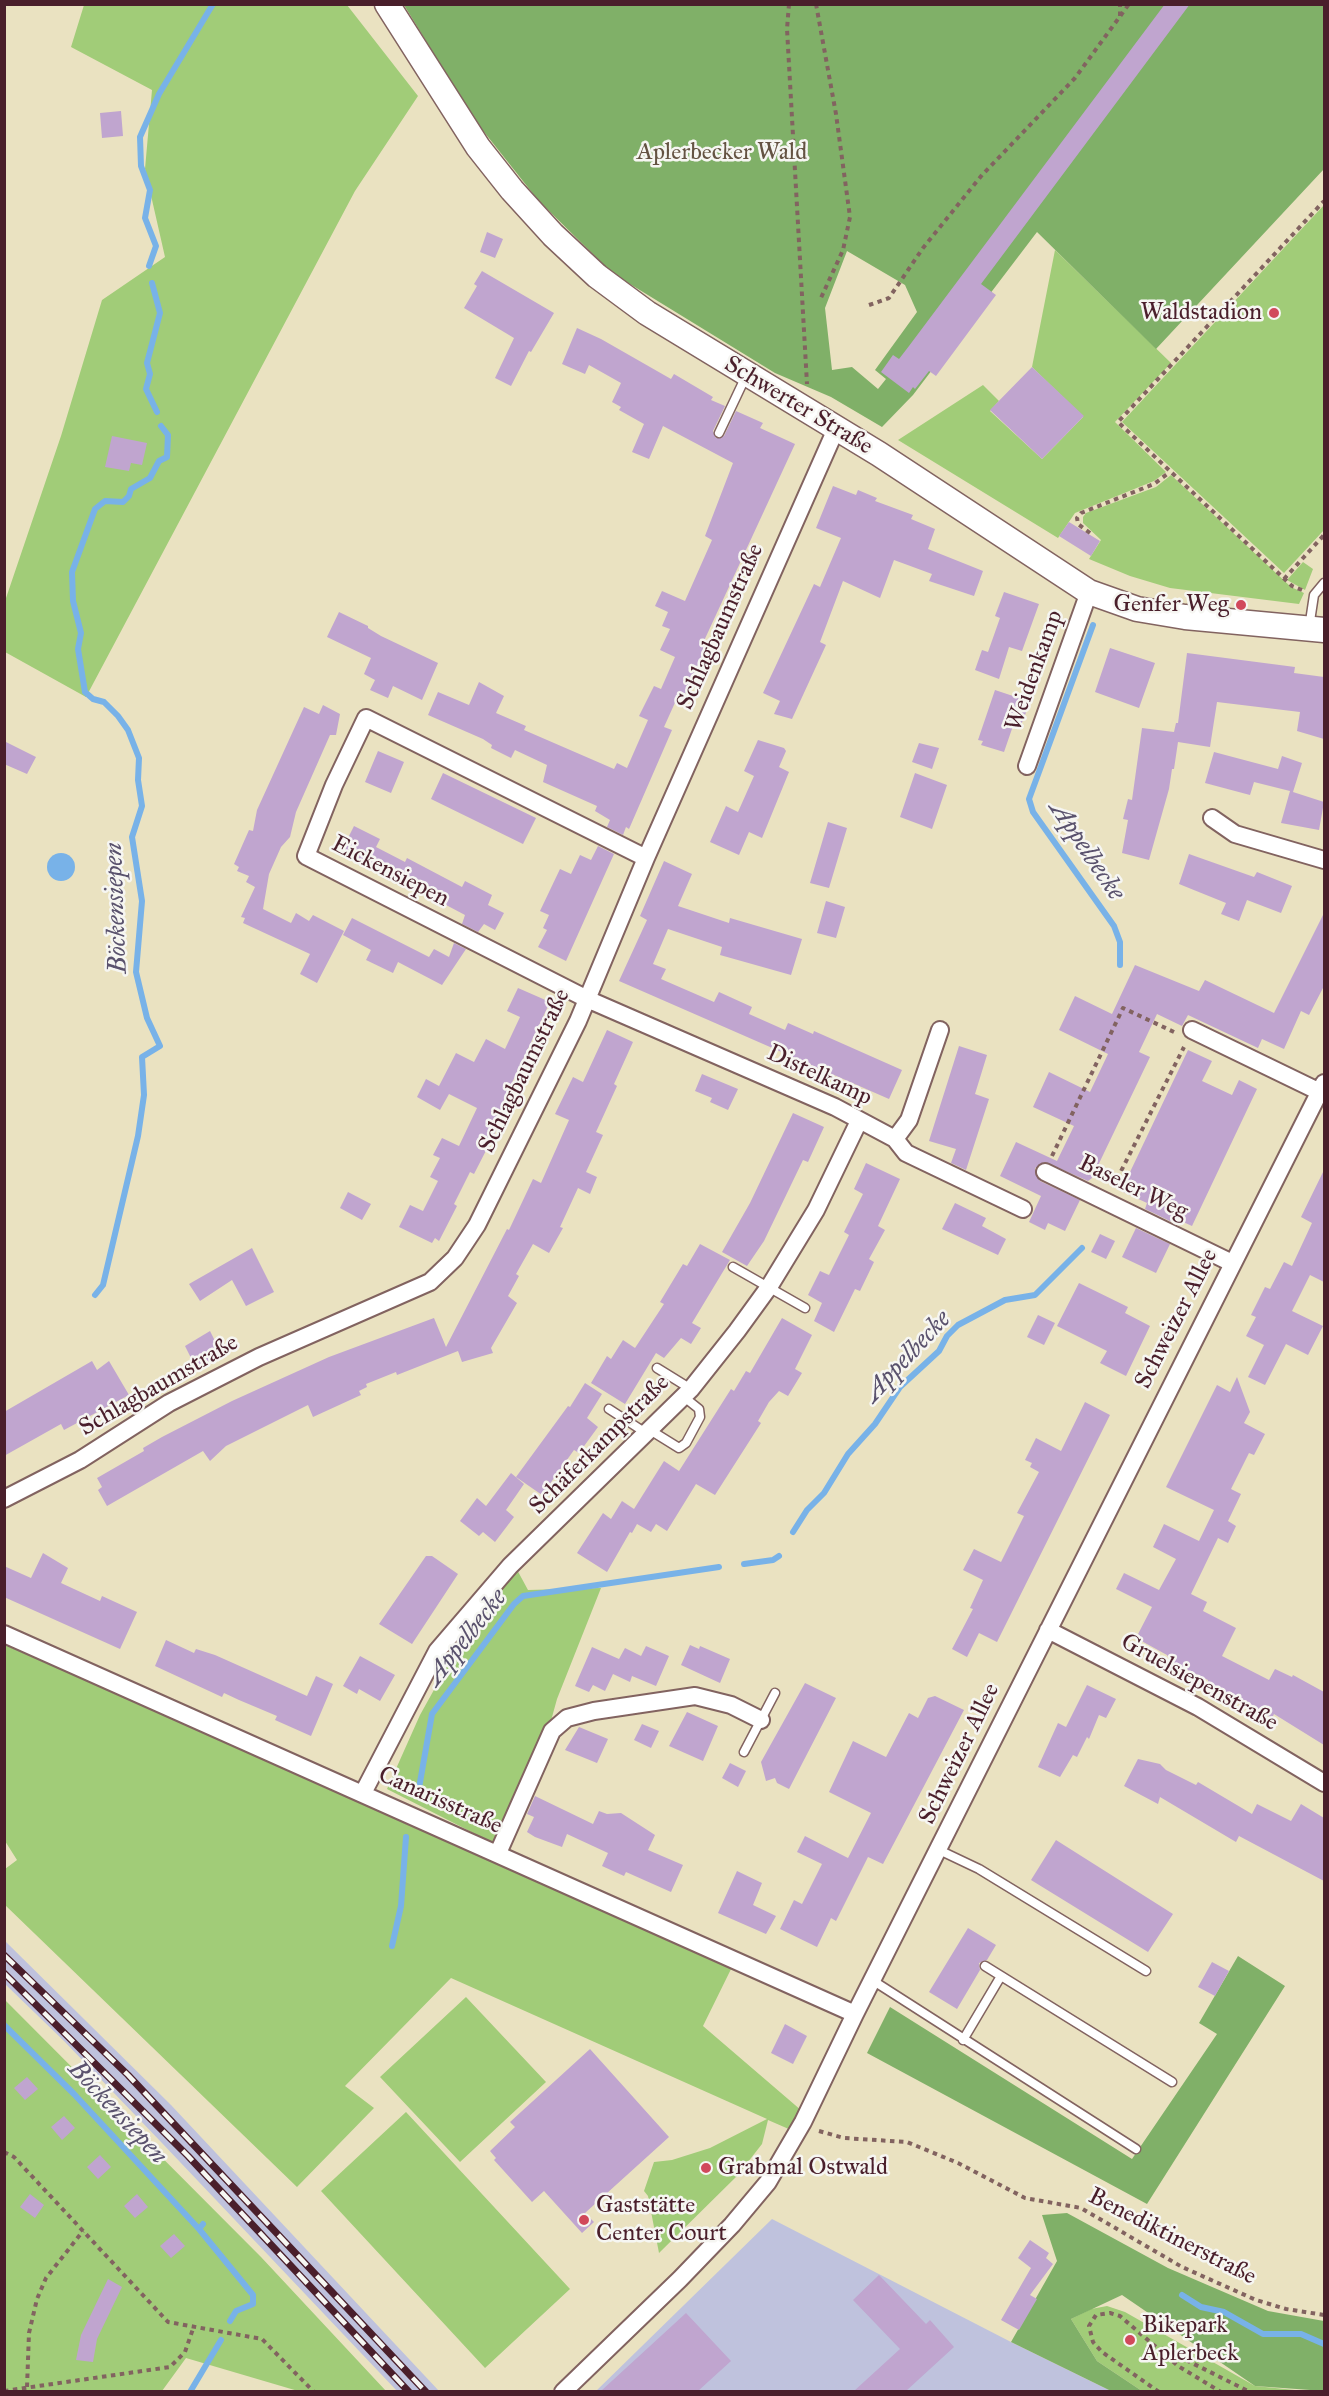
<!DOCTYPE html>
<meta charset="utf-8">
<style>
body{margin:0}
#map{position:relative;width:1329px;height:2396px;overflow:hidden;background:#eae2c1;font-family:"IM FELL Great Primer",serif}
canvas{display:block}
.frame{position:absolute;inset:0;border:6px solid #4a1f2b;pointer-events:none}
</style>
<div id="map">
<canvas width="1329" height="2396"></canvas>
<div class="frame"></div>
</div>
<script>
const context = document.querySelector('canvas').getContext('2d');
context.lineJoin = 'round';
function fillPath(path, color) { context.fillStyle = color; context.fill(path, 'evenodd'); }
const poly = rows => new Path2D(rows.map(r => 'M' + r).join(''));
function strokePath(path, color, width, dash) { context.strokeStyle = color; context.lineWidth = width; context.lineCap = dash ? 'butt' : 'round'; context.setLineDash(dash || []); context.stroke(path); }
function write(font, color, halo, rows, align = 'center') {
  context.font = font + ' "IM FELL Great Primer",serif'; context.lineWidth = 5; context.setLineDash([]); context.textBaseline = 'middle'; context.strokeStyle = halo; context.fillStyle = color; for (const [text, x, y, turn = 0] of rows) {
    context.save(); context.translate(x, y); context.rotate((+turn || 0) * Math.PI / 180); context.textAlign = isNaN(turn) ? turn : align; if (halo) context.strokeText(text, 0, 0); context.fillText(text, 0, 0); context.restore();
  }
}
const industrial = poly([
 [4,1940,171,2105,439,2391,397,2391,162,2143,64,2041,5,1984],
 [772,2219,1011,2342,1111,2391,595,2392]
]);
const green = poly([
 [84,5,347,5,418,96,355,191,86,697,5,652,5,601,61,436,102,300,165,257,145,169,152,90,71,47],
 [1324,205,1324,530,1284,573,1122,422],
 [1055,250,1171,363,1115,422,1166,472,1154,481,1075,513,1058,538,898,440,983,385,999,401,990,411,1042,459,1083,417,1032,367],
 [1171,475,1291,587,1304,593,1299,604,1170,588,1130,576,1089,559,1101,540,1083,523,1083,517,1086,513,1156,487],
 [1303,562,1313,569,1305,590,1287,580],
 [515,1566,528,1590,601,1588,557,1699,549,1728,499,1846,387,1789,420,1715,485,1598],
 [5,1645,734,1963,703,2026,802,2111,791,2130,768,2120,762,2144,737,2176,659,2253,648,2196,644,2191,654,2162,672,2160,710,2148,767,2119,451,1978,345,2086,374,2108,297,2187,5,1905,5,1869,17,1860,5,1841],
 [466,1997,546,2082,460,2162,380,2077],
 [5,2000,261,2257,386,2391,298,2391,186,2358,162,2391,5,2391],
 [406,2112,570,2289,485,2368,321,2191],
 [1107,2306,1125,2312,1255,2386,1305,2391,1142,2391,1097,2361,1071,2319,1091,2309]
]);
const forest = poly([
 [404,5,1324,5,1324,169,1156,349,1037,232,913,395,882,427,831,397,775,373,612,273,538,200,473,118],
 [847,251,905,285,917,312,875,370,886,379,878,389,852,367,832,370,825,308],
 [1238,1956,1285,1986,1147,2204,867,2053,890,2007,1132,2159,1217,2034,1199,2023],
 [1067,2213,1168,2268,1268,2311,1324,2321,1324,2391,1255,2386,1122,2295,1071,2319,1097,2361,1142,2391,1111,2391,1011,2342,1057,2261,1042,2215]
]);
const water = poly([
 '47 867a14 14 0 1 1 28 0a14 14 0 1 1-28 0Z'
]);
const stream = poly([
 [149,266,156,246,145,218,150,190,141,166,140,137,159,94,213,4],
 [152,283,160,313,147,363,150,374,146,389,157,412],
 [1093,625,1029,799,1033,812,1114,926,1120,942,1120,965],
 [95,1295,103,1285,138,1136,144,1095,142,1057,160,1046,147,1018,136,972,142,901,132,837,142,806,138,780,139,758,128,730,118,716,104,702,93,699,85,692,78,649,81,633,73,601,72,572,95,509,105,501,123,502,129,496,131,489,150,478,159,461,167,457,168,435,161,426],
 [793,1532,807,1510,824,1493,848,1454,875,1424,900,1387,939,1351,947,1336,958,1325,1005,1300,1035,1295,1082,1248],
 [744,1564,773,1560,779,1556],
 [419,1788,432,1714,514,1604,523,1596,719,1567],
 [392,1946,401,1906,406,1837],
 [4,2025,74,2094,199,2229],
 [203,2224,199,2229,253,2295,253,2304,236,2311,230,2321],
 [1182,2295,1201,2307,1224,2312,1263,2334,1301,2334,1324,2344],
 [190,2392,221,2340]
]);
const building = poly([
 [1165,4,1190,4,981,284,996,295,936,376,929,371,915,389,913,387,909,393,881,372,893,355,899,359,909,346],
 [121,111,123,136,102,138,100,113],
 [487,232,503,239,495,258,480,252],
 [482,271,554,313,531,352,529,351,511,386,495,378,514,338,464,308,477,286,474,284],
 [577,328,601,339,671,379,674,374,713,397,711,400,725,406,713,431,716,438,724,436,736,411,763,423,760,428,795,444,703,643,707,644,683,699,678,696,664,727,672,730,629,829,626,827,623,835,607,827,610,820,595,811,597,806,543,782,547,765,515,750,511,758,491,748,492,745,483,739,428,715,438,692,469,705,479,682,504,696,496,713,526,726,524,730,614,769,617,763,627,768,648,720,639,716,654,686,661,689,675,657,660,650,670,629,662,626,668,612,655,606,662,591,685,601,712,540,705,536,733,463,663,426,649,459,632,452,644,424,619,410,621,407,612,402,621,383,589,365,585,374,562,364],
 [1032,367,1084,416,1042,459,990,410],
 [112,436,147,443,142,465,131,463,129,471,105,467],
 [833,486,856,495,858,490,877,498,875,501,913,515,911,519,935,529,928,549,983,571,974,596,929,581,932,574,894,560,880,598,843,581,820,642,826,645,792,719,774,714,780,701,763,693,814,584,820,587,841,538,816,528],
 [1069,522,1100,541,1091,556,1059,536],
 [1004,592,1039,604,1022,651,1009,647,999,679,975,670,982,650,988,652,1000,618,995,616],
 [339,612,368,626,368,628,381,636,438,663,422,700,393,686,388,698,370,690,375,680,364,674,371,658,327,637],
 [1110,648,1155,663,1139,708,1095,692],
 [1187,653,1295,667,1294,673,1324,677,1324,739,1297,731,1300,712,1217,702,1210,747,1178,742,1174,769,1172,769,1169,789,1149,860,1122,853,1128,820,1123,819,1128,799,1132,800,1142,728,1174,732,1176,723,1178,723],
 [995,690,1022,699,1021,702,1029,705,1021,725,1014,723,1004,752,981,745,983,741,978,740],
 [323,705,340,714,336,735,330,735,296,812,290,837,281,847,269,874,263,909,291,923,296,913,309,921,313,915,344,931,317,983,300,974,310,954,243,923,245,918,241,917,255,887,246,882,249,876,237,871,239,867,234,864,249,830,253,831,257,810,304,707,319,714],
 [758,740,784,748,786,751,779,767,789,772,762,838,749,832,739,855,710,842,726,806,738,812,754,776,744,771],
 [4,741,36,757,27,774,4,764],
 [919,743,939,748,932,769,912,762],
 [378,751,404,762,391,793,365,782],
 [1214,752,1278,769,1282,756,1302,763,1293,792,1324,802,1319,830,1281,823,1290,791,1254,782,1250,795,1205,783],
 [443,773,536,818,523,844,431,799],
 [915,773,947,785,932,829,900,817],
 [828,822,847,828,829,888,810,883],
 [354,826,380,839,376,847,405,862,407,858,462,887,465,881,492,895,488,905,504,913,495,930,484,924,478,932,462,924,465,915,342,850],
 [598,846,614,854,566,961,538,947,547,930,543,928,549,915,540,911,560,869,571,874,580,855,591,860],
 [1189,854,1254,877,1257,872,1292,886,1281,913,1247,900,1239,921,1221,914,1226,903,1179,884],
 [664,861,692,874,678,906,729,923,730,918,802,939,791,975,720,955,722,947,668,929,653,964,666,969,661,979,714,1002,719,992,752,1007,749,1014,785,1030,788,1023,813,1034,814,1031,902,1070,889,1099,619,981,647,920,640,916],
 [826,901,845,907,836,938,817,933],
 [1324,913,1324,986,1309,1015,1301,1011,1284,1049,1262,1039,1258,1048,1188,1015,1182,1026,1157,1014,1139,1052,1150,1057,1092,1178,1088,1181,1045,1162,1035,1168,1035,1173,1040,1181,1080,1200,1065,1231,1048,1223,1045,1230,1029,1222,1041,1196,1000,1176,1016,1142,1057,1161,1074,1126,1033,1107,1049,1072,1090,1092,1108,1054,1059,1030,1075,996,1112,1014,1135,965,1199,991,1205,980,1274,1013],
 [352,918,429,957,434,949,449,957,454,943,466,949,442,985,398,962,393,973,366,960,371,950,343,935],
 [518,988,550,1002,502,1104,507,1107,494,1135,474,1174,470,1172,454,1204,457,1206,439,1241,435,1238,432,1243,399,1227,410,1205,423,1211,438,1181,430,1177,440,1158,433,1155,442,1138,459,1146,477,1108,449,1094,440,1110,417,1097,426,1079,439,1086,456,1053,474,1062,486,1039,505,1049,520,1017,507,1011],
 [607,1030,633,1042,614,1084,617,1086,596,1132,603,1135,586,1172,597,1177,590,1194,578,1188,560,1227,563,1228,549,1253,533,1244,516,1274,519,1276,508,1296,517,1303,491,1348,493,1353,462,1362,458,1351,397,1375,396,1372,366,1384,367,1387,359,1391,361,1395,313,1417,308,1405,226,1446,210,1461,203,1451,107,1506,98,1490,102,1487,97,1478,144,1451,143,1448,162,1437,232,1401,329,1357,434,1318,446,1347,507,1229,509,1230,533,1179,541,1183,569,1120,555,1114,573,1077,583,1082],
 [959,1046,987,1055,975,1094,989,1099,966,1170,951,1163,956,1149,929,1141],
 [1188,1050,1212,1061,1202,1081,1232,1095,1239,1080,1257,1089,1192,1226,1181,1221,1178,1225,1145,1209,1147,1203,1121,1191],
 [702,1074,738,1089,728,1110,710,1102,712,1098,695,1091],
 [793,1113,824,1127,808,1162,803,1160,764,1241,747,1266,722,1252,750,1203],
 [866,1163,900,1179,878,1226,885,1230,869,1259,874,1262,860,1291,855,1289,834,1332,814,1321,822,1303,808,1295,820,1271,829,1275,849,1235,844,1232,863,1194,854,1189],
 [1324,1170,1324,1282,1310,1275,1292,1311,1323,1326,1308,1355,1286,1344,1265,1385,1248,1377,1264,1345,1246,1336,1256,1317,1251,1315,1265,1287,1270,1289,1284,1262,1292,1266,1312,1223,1301,1217],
 [348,1192,371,1204,362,1220,340,1208],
 [955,1203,986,1218,982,1226,1006,1239,998,1255,942,1229],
 [1136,1228,1170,1244,1156,1273,1122,1257],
 [1100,1234,1115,1241,1106,1259,1091,1252],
 [700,1244,730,1260,692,1323,701,1328,691,1344,681,1338,664,1358,656,1353,625,1404,591,1383,607,1356,611,1359,623,1340,635,1348,664,1304,660,1302,683,1264,687,1266],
 [252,1248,274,1292,246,1306,232,1280,200,1301,189,1284],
 [1079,1283,1128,1307,1125,1313,1150,1326,1126,1376,1100,1363,1107,1351,1057,1326],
 [1038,1315,1055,1323,1044,1345,1027,1337],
 [782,1318,812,1335,795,1369,802,1373,788,1396,779,1391,769,1402,758,1421,761,1423,715,1495,696,1484,667,1531,656,1524,651,1532,637,1524,632,1533,630,1532,607,1572,577,1553,603,1513,611,1519,622,1501,634,1509,664,1461,679,1471,731,1389,734,1391,746,1371,750,1373],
 [210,1331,223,1357,197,1370,185,1346],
 [92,1361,97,1370,109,1361,129,1395,64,1430,61,1424,4,1456,4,1412],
 [1237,1377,1250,1412,1244,1423,1265,1434,1254,1455,1249,1453,1231,1489,1241,1494,1228,1521,1236,1526,1228,1543,1218,1538,1191,1594,1207,1602,1203,1611,1236,1628,1222,1656,1269,1680,1275,1669,1292,1677,1293,1675,1324,1692,1324,1745,1274,1714,1272,1718,1208,1685,1208,1680,1171,1662,1167,1655,1136,1638,1152,1607,1116,1589,1124,1573,1159,1590,1176,1559,1153,1547,1164,1524,1199,1541,1214,1510,1166,1487,1217,1385,1230,1392],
 [585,1383,602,1394,587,1418,598,1427,579,1453,574,1450,542,1495,516,1477,568,1406,570,1407],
 [1085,1402,1110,1415,997,1642,979,1633,967,1657,952,1649,973,1609,970,1608,983,1580,963,1570,974,1549,1001,1562,1024,1516,1017,1513,1039,1472,1030,1467,1032,1463,1025,1460,1036,1438,1061,1451],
 [511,1473,524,1484,506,1510,514,1517,495,1542,483,1532,479,1536,460,1521,477,1498,486,1506],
 [43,1553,68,1568,61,1583,100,1601,102,1596,137,1612,120,1649,4,1597,4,1566,31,1578],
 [426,1556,432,1556,458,1574,412,1644,379,1624],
 [166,1640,194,1653,196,1649,215,1655,307,1696,316,1676,333,1684,311,1736,275,1720,277,1716,239,1700,224,1693,222,1697,155,1666],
 [690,1645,699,1649,700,1646,730,1659,720,1683,681,1665],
 [646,1646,669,1656,656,1686,632,1676,630,1682,613,1674,605,1691,593,1685,589,1692,575,1686,592,1647,619,1659,625,1648,641,1656],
 [360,1656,395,1675,380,1701,359,1689,357,1694,343,1686],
 [805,1683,836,1698,789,1789,777,1783,775,1778,766,1781,761,1762],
 [1087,1685,1116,1699,1106,1718,1099,1715,1089,1739,1087,1737,1077,1757,1073,1755,1060,1777,1038,1767,1058,1723,1066,1727],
 [935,1696,964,1710,883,1864,868,1857,836,1921,831,1918,817,1947,780,1929,794,1900,802,1904,822,1864,797,1852,805,1836,848,1858,871,1813,829,1792,853,1741,886,1757,909,1713,918,1718,928,1698],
 [687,1712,718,1726,703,1761,669,1746],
 [642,1724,659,1731,651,1748,634,1740],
 [579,1727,608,1739,597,1763,565,1750],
 [1138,1759,1160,1764,1166,1770,1196,1785,1198,1782,1252,1814,1257,1804,1291,1821,1301,1804,1324,1818,1324,1881,1239,1836,1236,1842,1160,1797,1158,1804,1124,1786],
 [730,1763,746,1771,738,1787,722,1778],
 [535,1796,593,1824,599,1811,607,1814,621,1813,655,1835,648,1850,683,1865,671,1892,626,1872,624,1876,602,1866,608,1853,567,1834,562,1847,535,1837,527,1832,534,1817,527,1814],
 [1056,1840,1173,1914,1148,1952,1031,1880],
 [737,1871,762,1883,753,1905,776,1916,766,1934,718,1913],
 [968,1928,996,1945,987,1960,979,1963,980,1970,957,2009,929,1992],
 [1212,1962,1229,1971,1215,1996,1198,1987],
 [785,2024,807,2036,793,2064,771,2053],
 [590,2049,669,2137,585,2213,594,2222,582,2233,544,2191,532,2202,494,2160,496,2158,490,2151,515,2127,510,2122],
 [27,2077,38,2089,25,2100,14,2088],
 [64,2116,75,2128,62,2140,51,2127],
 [100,2155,111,2167,98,2179,87,2167],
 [30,2194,44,2205,35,2218,20,2207],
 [137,2194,148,2207,135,2218,124,2206],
 [174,2234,185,2246,171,2258,160,2246],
 [1030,2240,1049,2253,1046,2258,1053,2264,1030,2295,1037,2299,1019,2330,1001,2320,1031,2268,1018,2258],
 [879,2275,926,2324,930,2320,954,2347,906,2391,854,2391,900,2349,853,2300],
 [108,2279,122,2287,97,2339,93,2362,76,2360,81,2335],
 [686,2313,731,2361,698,2391,601,2391]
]);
const path = poly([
 [789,4,787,29,807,384],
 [816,4,836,114,850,217,843,250,820,300],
 [1120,16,1120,4],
 [869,305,889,298,923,248,982,175,1075,78,1129,4],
 [1090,533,1078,524,1077,518,1081,513,1154,484,1170,472],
 [1284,579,1324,535],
 [1302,590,1292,586,1118,422,1324,201],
 [1052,1156,1123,1008,1174,1032],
 [1113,1187,1184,1047],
 [819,2131,844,2138,907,2142,958,2163,1025,2198,1081,2208,1182,2267,1256,2300,1286,2309,1324,2315],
 [4,2152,14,2157,168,2322,262,2339,314,2392],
 [1162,2348,1250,2392],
 [27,2387,29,2333,37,2299,46,2278,83,2231],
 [4,2391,170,2367,185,2352,194,2326],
 [1159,2392,1102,2352,1093,2342,1089,2326,1096,2315,1110,2313,1120,2316,1178,2366,1221,2392]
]);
const lane = poly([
 [719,433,746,376],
 [1309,628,1314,595,1324,583],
 [733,1267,805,1308],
 [657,1368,691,1389],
 [609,1409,646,1433],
 [650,1430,679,1448,686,1443,700,1417,699,1409,684,1397],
 [744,1752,775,1693],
 [939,1850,979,1869,1146,1971],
 [985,1966,1172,2082],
 [872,1980,1136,2149],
 [963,2040,1001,1976]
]);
const street = poly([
 [1027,766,1089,592],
 [1212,818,1235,834,1324,860],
 [646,858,366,718,334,785,306,856,587,999,835,1107,895,1139,906,1153,1023,1209],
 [1192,1030,1320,1092],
 [895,1139,909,1120,940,1030],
 [1045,1172,1232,1263],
 [4,1499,80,1460,169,1403,259,1357,430,1282,455,1258,477,1225,578,1021,646,858,836,429],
 [1048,1630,1198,1707,1324,1783],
 [4,1634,855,2014],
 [363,1793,437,1651,510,1566,691,1389,737,1331,769,1287,816,1210,859,1121],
 [498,1853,552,1731,567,1718,594,1711,695,1696,731,1705,761,1720],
 [563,2392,680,2279,732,2225,768,2182,803,2122,855,2014,1324,1083]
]);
const secondary = poly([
 [387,4,478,147,512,190,553,235,597,276,647,313,879,454,1089,592,1137,609,1185,617,1324,630]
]);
const rail = poly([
 [4,1955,128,2075,426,2392],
 [4,1973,188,2156,409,2392]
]);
const markers = [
 [1274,313,6,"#d1495b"],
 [1241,605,6,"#d1495b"],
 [706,2168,6,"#d1495b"],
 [584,2220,6,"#d1495b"],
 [1130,2340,6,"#d1495b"]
];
const parkNames = [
 ["Aplerbecker Wald",722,153]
];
const poiNames = [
 ["Waldstadion",1262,313,"right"],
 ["Genfer Weg",1229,605,"right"],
 ["Grabmal Ostwald",718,2168],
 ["Gaststätte",596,2206],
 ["Center Court",596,2234],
 ["Bikepark",1142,2326],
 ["Aplerbeck",1142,2354]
];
const streetNames = [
 ["Schwerter Straße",798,406,31],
 ["Schlagbaumstraße",721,627,-66],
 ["Weidenkamp",1035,671,-70],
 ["Eickensiepen",390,872,27],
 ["Schlagbaumstraße",525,1071,-64],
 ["Distelkamp",819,1076,25],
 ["Baseler Weg",1133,1188,26],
 ["Schweizer Allee",1177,1319,-63],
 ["Schlagbaumstraße",159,1386,-30],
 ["Schäferkampstraße",600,1445,-45],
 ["Gruelsiepenstraße",1199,1683,29],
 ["Schweizer Allee",960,1754,-64],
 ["Canarisstraße",440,1801,24],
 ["Benediktinerstraße",1172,2237,27]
];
const waterNames = [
 ["Appelbecke",1086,851,56],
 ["Böckensiepen",117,908,-92],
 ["Appelbecke",908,1357,-47],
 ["Appelbecke",467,1638,-52],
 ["Böckensiepen",117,2113,47]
];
fillPath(industrial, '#bfc2dd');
fillPath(green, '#a1cc78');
fillPath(forest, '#80b068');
fillPath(water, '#78b2e8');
strokePath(stream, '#78b2e8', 6);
fillPath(building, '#c0a5cf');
strokePath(lane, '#826360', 11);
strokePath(street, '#826360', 20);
strokePath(secondary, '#826360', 27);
strokePath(path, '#826360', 4, [4.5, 4.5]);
strokePath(lane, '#fff', 8);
strokePath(street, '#fff', 16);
strokePath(secondary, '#fff', 24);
strokePath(rail, '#4a1f2b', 7);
strokePath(rail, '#f6f6f2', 4.5, [14]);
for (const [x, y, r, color] of markers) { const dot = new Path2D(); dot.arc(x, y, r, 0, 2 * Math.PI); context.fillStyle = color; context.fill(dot); strokePath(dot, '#f6f6f2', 2); }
write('24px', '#645342', '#f6f6f2', parkNames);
write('24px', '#4a1f2b', '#f6f6f2', poiNames, 'left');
write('24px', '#4a1f2b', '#f6f6f2', streetNames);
write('italic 26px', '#5a526d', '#f6f6f2', waterNames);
</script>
